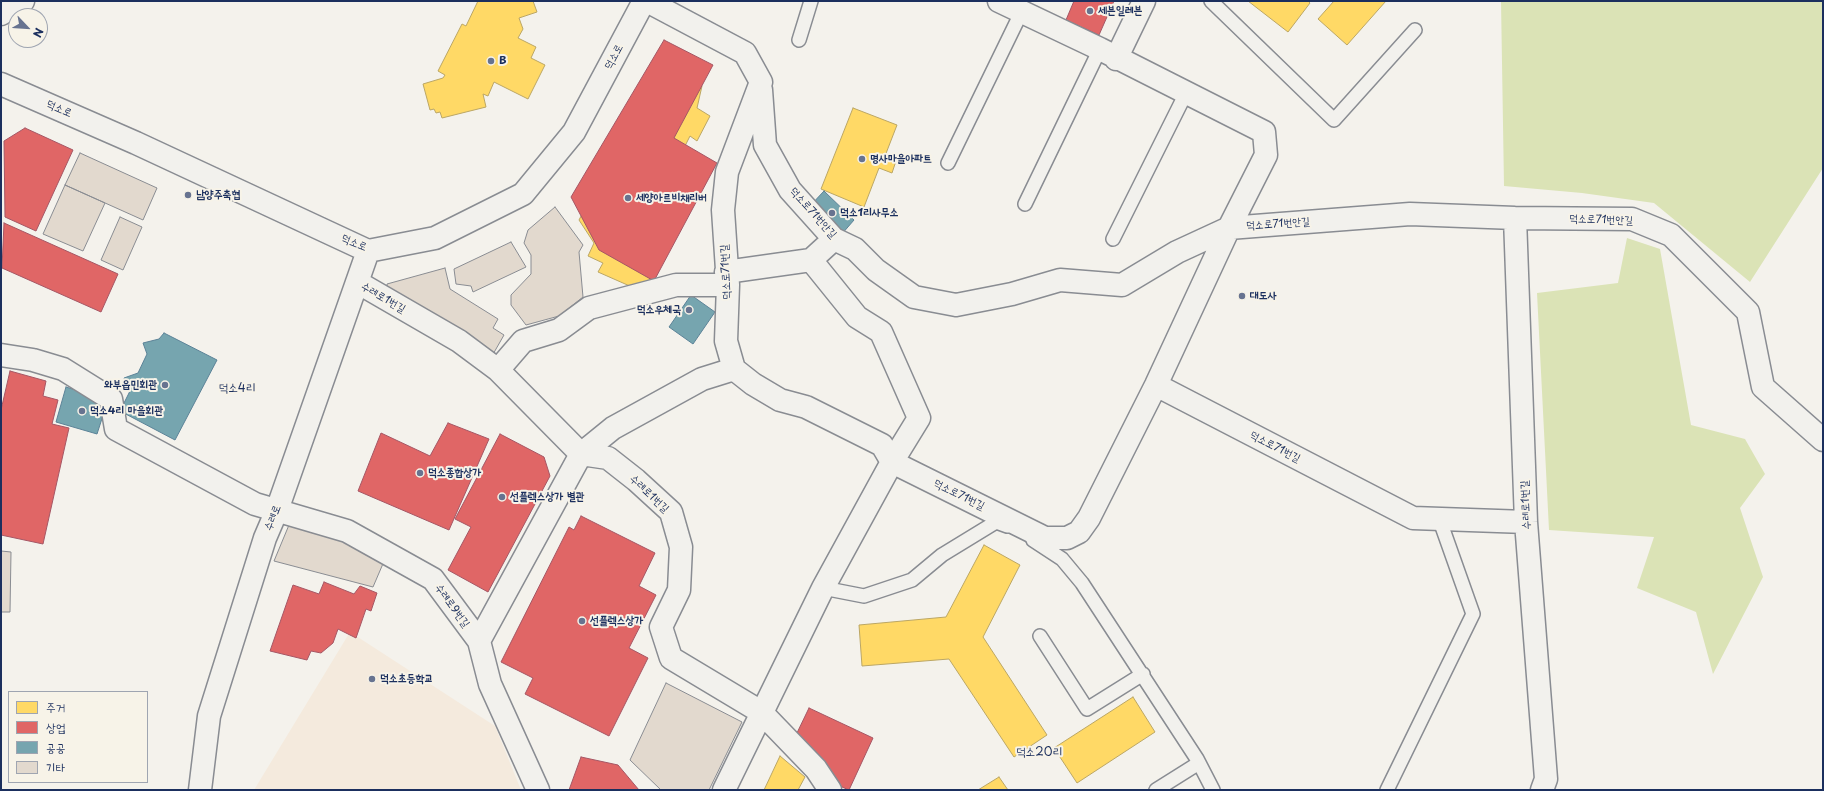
<!DOCTYPE html>
<meta charset="utf-8">
<style>
body{margin:0}
#map{position:relative;width:1824px;height:791px;overflow:hidden;background:#f4f2ec;font-family:"Playpen Sans","Poor Story",sans-serif}
canvas{display:block}
.frame{position:absolute;inset:0;border:2px solid #1b2f5e;pointer-events:none}
.legend{position:absolute;left:8px;top:691px;width:140px;height:92px;box-sizing:border-box;background:#f7f3e8;border:1px solid #9fa5b1;margin:0;padding:5px 7px;list-style:none;font-size:12px;color:#1b2f5e}
.legend li{display:flex;align-items:center;gap:8px;height:20px}
.legend b{width:20px;border:1px solid #9fa5b1}
.north{position:absolute;left:8px;top:8px;width:40px;height:40px;box-sizing:border-box;background:#f7f3e8;border:1px solid #9fa5b1;border-radius:50%;rotate:115deg;font-size:11px;font-weight:700;line-height:16px;text-align:center;color:#1b2f5e}
.north::after{content:'';display:block;margin:auto;width:14px;height:18px;background:#677390;clip-path:polygon(50% 0,100% 100%,50% 72%,0 100%)}
</style>
<div id="map">
<canvas width="1824" height="791"></canvas>
<div class="frame"></div>
<ul class="legend">
<li><b style="height:11px;background:#ffd966"></b>주거</li>
<li><b style="height:11px;background:#e06666"></b>상업</li>
<li><b style="height:11px;background:#76a5af"></b>공공</li>
<li><b style="height:11px;background:#e2d9ce"></b>기타</li>
</ul>
<div class="north">N</div>
</div>
<script>
const context = document.querySelector('canvas').getContext('2d');
context.lineJoin = 'round';
function fillPath(path, color) { context.fillStyle = color; context.fill(path, 'evenodd'); }
const poly = rows => new Path2D(rows.map(r => 'M' + r).join(''));
function strokePath(path, color, width, dash) { context.strokeStyle = color; context.lineWidth = width; context.lineCap = dash ? 'butt' : 'round'; context.setLineDash(dash || []); context.stroke(path); }
function write(font, color, halo, rows, align = 'center') {
  context.font = font + ' "Playpen Sans","Poor Story",sans-serif'; context.lineWidth = 4; context.setLineDash([]); context.textBaseline = 'middle'; context.strokeStyle = halo; context.fillStyle = color; for (const [text, x, y, turn = 0] of rows) {
    context.save(); context.translate(x, y); context.rotate((+turn || 0) * Math.PI / 180); context.textAlign = isNaN(turn) ? turn : align; if (halo) context.strokeText(text, 0, 0); context.fillText(text, 0, 0); context.restore();
  }
}
const built = poly([
 [350,632,495,726,521,790,254,790]
]);
const green = poly([
 [1501,1,1823,1,1823,168,1750,282,1654,203,1582,193,1504,186],
 [1627,238,1660,249,1691,425,1745,439,1765,474,1740,508,1763,577,1713,674,1696,612,1637,588,1654,537,1549,530,1537,293,1618,283]
]);
const homes = poly([
 [478,1,533,1,537,12,519,18,523,29,518,38,536,47,531,58,545,65,528,99,494,82,488,96,483,94,486,107,442,118,440,112,436,113,434,109,430,110,423,84,443,78,445,75,438,71,462,24,466,26,478,1],
 [1248,1,1308,1,1310,3,1288,32,1248,1],
 [1334,1,1386,1,1347,45,1318,19,1334,1],
 [664,66,702,86,697,108,710,116,697,141,690,136,673,170,678,176,647,232,656,242,662,257,648,285,632,287,598,272,603,263,588,256,594,243,579,220,625,132,664,66],
 [853,108,897,125,885,156,896,161,892,173,879,168,864,207,821,189,853,108],
 [984,545,1020,565,983,637,1047,735,1014,757,949,659,862,666,859,625,946,617,984,545],
 [1133,697,1155,732,1077,783,1054,748,1133,697],
 [780,756,805,777,798,790,764,790,780,756],
 [999,777,1008,790,978,790,999,777]
]);
const shops = poly([
 [1074,1,1114,1,1099,35,1066,20,1074,1],
 [664,40,713,65,674,138,717,163,654,281,599,250,571,197,664,40],
 [25,128,73,150,36,231,5,217,4,141,25,128],
 [4,223,118,274,101,312,2,268,4,223],
 [10,371,46,381,43,396,58,400,52,424,69,428,43,544,1,535,1,410,10,371],
 [448,423,489,439,449,530,358,491,381,433,430,456,448,423],
 [500,434,544,457,550,476,488,592,448,570,471,527,455,519,500,434],
 [581,516,655,553,639,586,656,595,629,648,648,658,609,736,525,694,533,678,501,662,569,527,574,530,581,516],
 [324,582,354,594,360,586,377,593,371,611,366,609,356,638,338,629,333,643,321,653,311,651,307,660,270,651,293,585,319,594,324,582],
 [809,708,873,738,849,790,835,784,796,735,809,708],
 [581,757,618,765,639,790,569,790,581,757]
]);
const public = poly([
 [824,191,854,220,841,235,810,206,824,191],
 [691,295,715,312,693,344,669,327,691,295],
 [164,333,217,360,175,440,120,411,130,391,124,378,138,373,147,354,143,343,159,339,164,333],
 [66,387,108,400,97,434,56,422,66,387]
]);
const building = poly([
 [80,153,157,188,143,220,65,185,80,153],
 [65,185,105,203,83,251,43,234,65,185],
 [555,207,583,245,579,252,583,297,559,316,526,325,511,305,511,295,531,274,531,255,524,243,528,230,555,207],
 [120,217,142,227,123,270,101,260,120,217],
 [511,242,526,267,473,292,471,286,456,284,454,269,511,242],
 [445,268,450,289,498,319,493,328,504,335,492,356,387,290,387,284,445,268],
 [289,525,348,541,385,559,373,587,274,561,289,525],
 [1,551,11,552,10,612,1,612,1,551],
 [666,683,742,722,709,790,661,790,630,760,666,683]
]);
const lane = poly([
 [1211,1,1334,120,1415,30],
 [799,40,811,1],
 [948,163,1021,13],
 [1025,204,1100,49],
 [1113,239,1186,93],
 [1033,540,1062,559,1082,583,1197,759,1213,790],
 [823,588,864,596,912,580,942,555,996,522,1007,526],
 [1040,636,1087,709,1143,674],
 [1156,790,1199,763],
 [1387,790,1473,614,1439,518]
]);
const street = poly([
 [647,1,745,53,761,82,727,172,723,210,728,285,726,341,734,369,753,384,780,400,806,407,882,445,892,462,1045,538,1067,538,1079,532,1089,518,1156,385,1229,228,1266,155,1264,132,1100,49,999,1],
 [1,14,23,1],
 [1116,59,1144,1],
 [1,84,136,143,368,251,435,238,523,194,574,132,644,1],
 [761,90,765,145,790,190,834,239,855,249,876,270,914,297,956,305,1012,294,1060,280,1122,285,1177,252,1229,228,1410,214,1515,218,1632,219,1671,235,1748,312,1763,387,1823,440],
 [1515,218,1526,522,1546,779,1542,790],
 [726,272,811,260,834,239],
 [357,282,459,341,498,370,581,454,608,458,636,480,671,512,681,547,679,590,661,627,671,658,761,712,816,769,830,790],
 [1,355,33,360,63,369,111,399,116,429,255,504,347,531,433,579,479,641,490,684,538,790],
 [498,370,523,341,559,330,589,308,676,285,728,285],
 [1156,385,1413,518,1526,522],
 [479,641,581,454,613,428,702,379,734,369],
 [200,790,209,716,265,538,277,510,368,251],
 [724,790,823,588,892,462,919,418,881,332,857,317,811,260]
]);
const markers = [
 [1090,11,4,"#677390"],
 [491,61,4,"#677390"],
 [862,159,4,"#677390"],
 [188,195,4,"#677390"],
 [628,198,4,"#677390"],
 [832,213,4,"#677390"],
 [1242,296,4,"#677390"],
 [689,310,4,"#677390"],
 [165,385,4,"#677390"],
 [82,411,4,"#677390"],
 [420,473,4,"#677390"],
 [502,497,4,"#677390"],
 [582,621,4,"#677390"],
 [372,679,4,"#677390"]
];
const poiNames = [
 ["세븐일레븐",1098,11],
 ["B",499,61],
 ["명사마을아파트",870,159],
 ["남양주축협",196,195],
 ["세양아르비채리버",636,198],
 ["덕소1리사무소",840,213],
 ["대도사",1250,296],
 ["덕소우체국",681,310,"right"],
 ["와부읍민회관",157,385,"right"],
 ["덕소4리 마을회관",90,411],
 ["덕소종합상가",428,473],
 ["선플렉스상가 별관",510,497],
 ["선플렉스상가",590,621],
 ["덕소초등학교",380,679]
];
const streetNames = [
 ["덕소로",614,57,-62],
 ["덕소로",59,109,23],
 ["덕소로71번안길",813,213,48],
 ["덕소로71번안길",1601,220,2],
 ["덕소로71번안길",1278,224,-4],
 ["덕소로",354,243,22],
 ["덕소로71번길",726,272,-93],
 ["수레로1번길",383,298,30],
 ["덕소로71번길",1275,447,27],
 ["수레로1번길",649,494,43],
 ["덕소로71번길",959,495,26],
 ["수레로1번길",1526,505,-93],
 ["수레로",273,518,-69],
 ["수레로9번길",452,606,54]
];
const neighbourhoodNames = [
 ["덕소4리",237,389],
 ["덕소20리",1039,753]
];
fillPath(built, '#f4eadd');
fillPath(green, '#dbe3b6');
fillPath(homes, '#ffd966');
strokePath(homes, '#bba664', 1);
fillPath(shops, '#e06666');
strokePath(shops, '#a55664', 1);
fillPath(public, '#76a5af');
strokePath(public, '#5b8297', 1);
fillPath(building, '#e2d9ce');
strokePath(building, '#898c92', 1);
strokePath(lane, '#898c92', 16);
strokePath(street, '#898c92', 25);
strokePath(lane, '#f2f1ed', 13);
strokePath(street, '#f2f1ed', 22);
for (const [x, y, r, color] of markers) { const dot = new Path2D(); dot.arc(x, y, r, 0, 2 * Math.PI); context.fillStyle = color; context.fill(dot); strokePath(dot, '#f7f3e8', 1.5); }
write('bold 11px', '#1b2f5e', '#f7f3e8', poiNames, 'left');
write('11px', '#1b2f5e', '#f7f3e8', streetNames);
write('12px', '#1b2f5e', '#f7f3e8', neighbourhoodNames);
</script>
